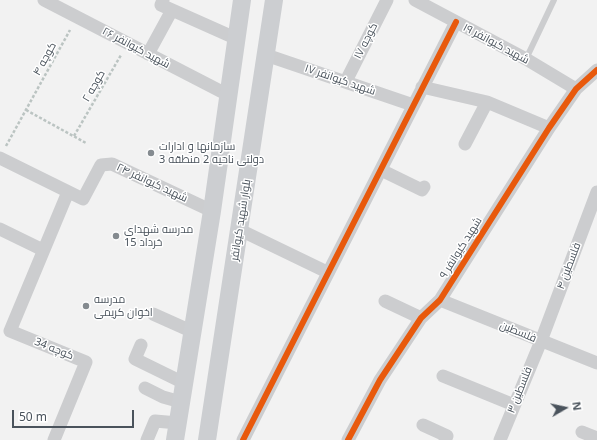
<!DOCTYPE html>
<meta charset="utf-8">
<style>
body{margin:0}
#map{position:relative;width:597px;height:440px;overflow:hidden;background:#f2f2f2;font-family:"Noto Sans",sans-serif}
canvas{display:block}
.north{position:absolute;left:545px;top:388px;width:40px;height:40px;-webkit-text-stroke:3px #fff;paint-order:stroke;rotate:81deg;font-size:11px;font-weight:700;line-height:16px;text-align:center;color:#4a535c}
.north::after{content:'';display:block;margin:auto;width:14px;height:18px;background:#4a535c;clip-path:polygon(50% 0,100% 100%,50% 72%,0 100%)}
.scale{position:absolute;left:12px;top:410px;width:122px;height:18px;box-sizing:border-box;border:2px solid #4a535c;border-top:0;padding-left:5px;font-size:12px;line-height:14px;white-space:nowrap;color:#4a535c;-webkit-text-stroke:3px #fff;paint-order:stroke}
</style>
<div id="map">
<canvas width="597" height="440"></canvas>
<div class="north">N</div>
<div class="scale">50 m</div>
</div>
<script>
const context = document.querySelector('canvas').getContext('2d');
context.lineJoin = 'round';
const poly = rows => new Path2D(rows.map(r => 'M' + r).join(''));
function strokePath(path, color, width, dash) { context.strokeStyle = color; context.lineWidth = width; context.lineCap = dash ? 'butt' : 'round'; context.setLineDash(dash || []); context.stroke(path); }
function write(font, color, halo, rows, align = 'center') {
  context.font = font + ' "Noto Sans",Cairo,sans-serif'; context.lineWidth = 3; context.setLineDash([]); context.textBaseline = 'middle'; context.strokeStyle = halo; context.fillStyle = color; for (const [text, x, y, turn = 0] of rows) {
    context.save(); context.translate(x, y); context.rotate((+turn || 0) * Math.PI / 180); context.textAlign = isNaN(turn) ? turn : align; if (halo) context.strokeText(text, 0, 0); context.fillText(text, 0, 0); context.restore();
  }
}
const path = poly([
 [26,110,86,143],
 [74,136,121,55],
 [6,146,70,30]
]);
const service = poly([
 [526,59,554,0]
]);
const minor = poly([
 [44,0,228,95],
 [163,0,161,5,235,38],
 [415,0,526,59,576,89],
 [148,54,172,10],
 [266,55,413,105],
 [346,81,387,0],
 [422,87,487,102,549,128],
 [465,144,487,102],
 [0,158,83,199,101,165,112,164,212,211],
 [381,170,422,190,424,187],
 [0,229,43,250],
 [240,230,327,272],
 [440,300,597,363],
 [385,301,421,318],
 [153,314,191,331],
 [141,345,135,359,184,383],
 [443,376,514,405],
 [145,388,163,397,181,402],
 [423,425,447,436,445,440],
 [582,432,597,438],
 [54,440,86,362,10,331,68,192],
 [147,440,155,421,178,423],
 [243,440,456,22],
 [348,440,380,380,421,318,440,300,549,128,576,89,597,70],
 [500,440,541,341,597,192]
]);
const secondary = poly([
 [175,440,212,211,242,0],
 [207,440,274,0]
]);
const cycleway = poly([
 [243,440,456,22],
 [348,440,380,380,421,318,440,300,549,128,576,89,597,70]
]);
const markers = [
 [151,153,4,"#858b90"],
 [116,236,4,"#858b90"],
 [86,306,4,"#858b90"]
];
const streetNames = [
 ["کوچه ۱۷",366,41,-63],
 ["شهید کیوانفر ۱۹",496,44,28],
 ["شهید کیوانفر ۲۶",136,48,28],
 ["کوچه ۴",45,59,-61],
 ["شهید کیوانفر ۱۷",340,80,19],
 ["کوچه ۲",94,86,-60],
 ["شهید کیوانفر ۲۴",152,183,25],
 ["بلوار شهید کیوانفر",241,220,-81],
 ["شهید کیوانفر ۹",461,248,-58],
 ["فلسطین ۴",569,266,-69],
 ["فلسطین",518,332,22],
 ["کوچه 34",54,349,22],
 ["فلسطین ۳",520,390,-68]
];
const poiNames = [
 ["سازمانها و ادارات",159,147],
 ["دولتی ناحیه 2 منطقه 3",159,160],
 ["مدرسه شهدای",124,230],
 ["15 خرداد",124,243],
 ["مدرسه",94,300],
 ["اخوان کریمی",94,313]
];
strokePath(path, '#bbc4c2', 2.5, [3, 2]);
strokePath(service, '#cccdcf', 6);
strokePath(minor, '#cccdcf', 13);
strokePath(secondary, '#ccced1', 18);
strokePath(cycleway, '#e8590c', 6);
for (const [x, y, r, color] of markers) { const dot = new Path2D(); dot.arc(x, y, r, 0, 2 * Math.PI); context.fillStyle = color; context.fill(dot); strokePath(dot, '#fff', 1.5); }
write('11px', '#4a535c', '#fff', streetNames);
write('11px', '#4a535c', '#fff', poiNames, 'left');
</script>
